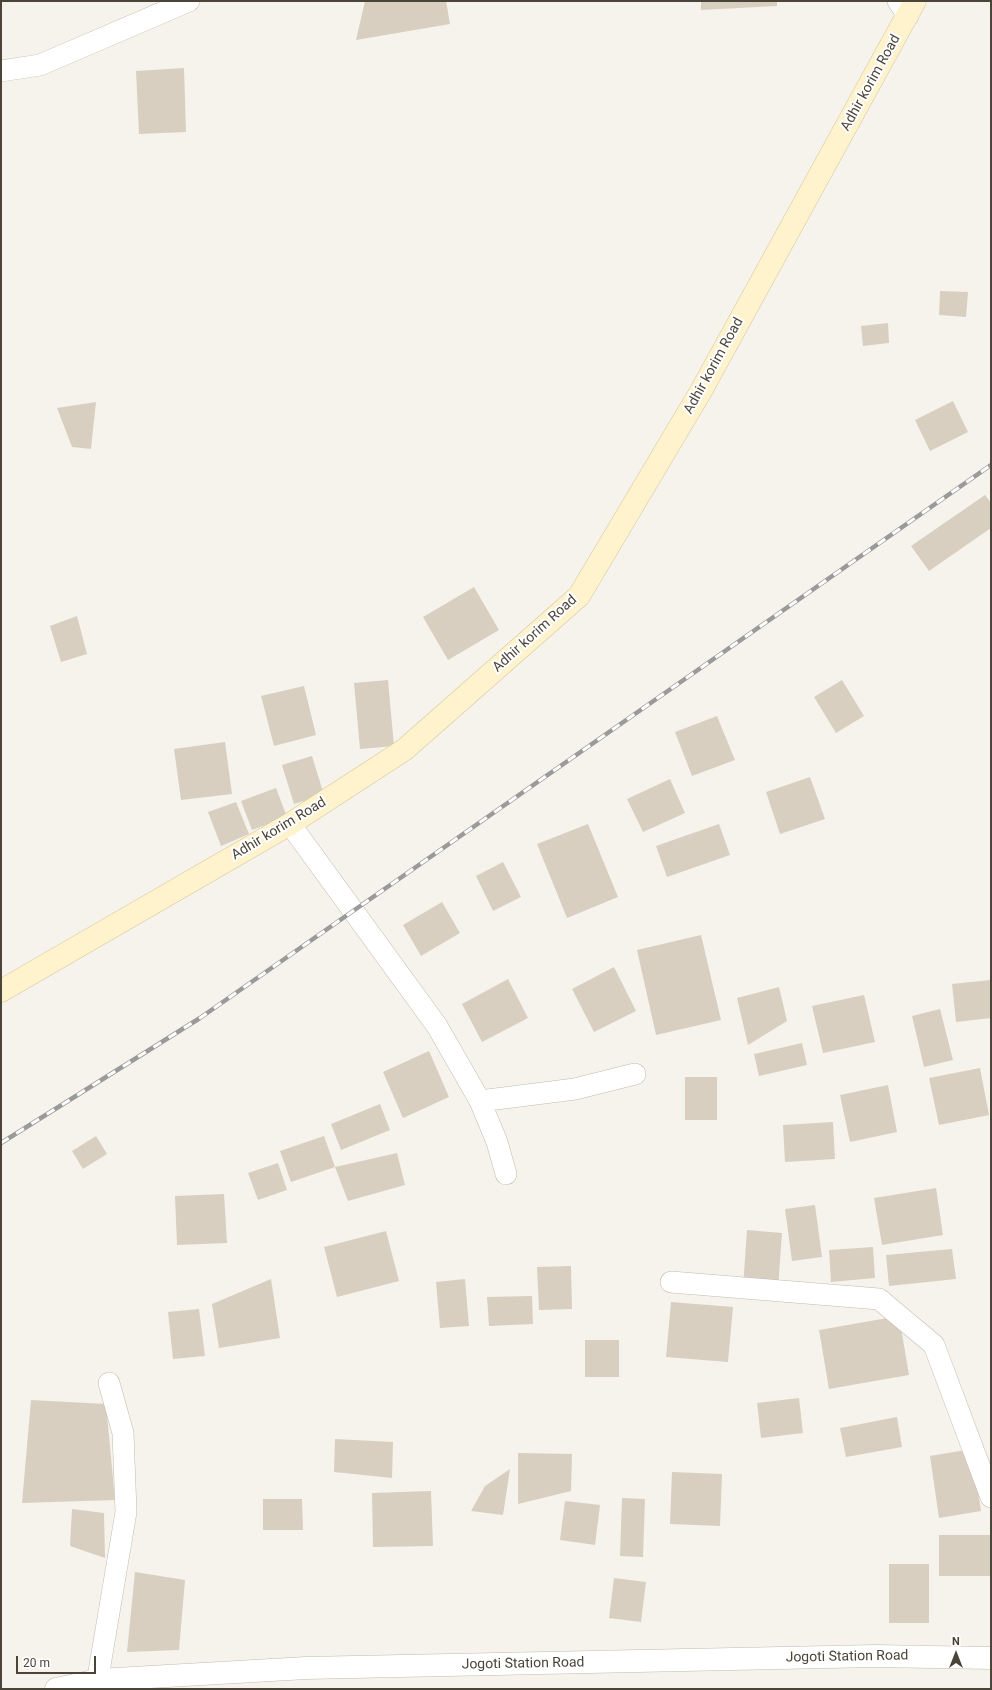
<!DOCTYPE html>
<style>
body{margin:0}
#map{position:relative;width:992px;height:1690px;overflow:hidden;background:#f6f3ec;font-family:Roboto,sans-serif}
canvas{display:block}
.frame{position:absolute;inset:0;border:2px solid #4b4439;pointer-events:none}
.north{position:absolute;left:936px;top:1634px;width:40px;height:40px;-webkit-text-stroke:3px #fff;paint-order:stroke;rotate:0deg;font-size:11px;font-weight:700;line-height:16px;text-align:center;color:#4b4439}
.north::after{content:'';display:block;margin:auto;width:14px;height:18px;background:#4b4439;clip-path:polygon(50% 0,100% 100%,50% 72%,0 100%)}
.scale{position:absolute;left:16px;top:1656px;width:80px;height:18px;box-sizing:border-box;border:2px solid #4b4439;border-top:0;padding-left:5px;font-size:12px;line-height:14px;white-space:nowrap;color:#4b4439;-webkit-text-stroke:3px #fff;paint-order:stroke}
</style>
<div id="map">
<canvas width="992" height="1690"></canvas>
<div class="frame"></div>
<div class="north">N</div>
<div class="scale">20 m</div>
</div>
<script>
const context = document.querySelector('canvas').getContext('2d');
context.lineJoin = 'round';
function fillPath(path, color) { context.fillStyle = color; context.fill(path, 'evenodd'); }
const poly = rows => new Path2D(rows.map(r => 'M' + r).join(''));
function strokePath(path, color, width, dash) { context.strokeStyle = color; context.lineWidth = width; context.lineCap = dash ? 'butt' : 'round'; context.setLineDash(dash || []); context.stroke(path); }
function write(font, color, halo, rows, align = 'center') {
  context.font = font + ' Roboto,sans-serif'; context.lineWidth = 4; context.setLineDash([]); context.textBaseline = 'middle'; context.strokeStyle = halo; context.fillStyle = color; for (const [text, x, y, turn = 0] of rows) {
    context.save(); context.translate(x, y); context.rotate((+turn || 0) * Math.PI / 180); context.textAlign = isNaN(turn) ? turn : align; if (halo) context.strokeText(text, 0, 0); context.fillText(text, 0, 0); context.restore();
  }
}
const building = poly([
 [365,1,446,1,450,24,356,40],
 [701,1,777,1,777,6,701,10],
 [184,68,186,132,139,134,136,71],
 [940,291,968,292,966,317,939,315],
 [888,323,889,343,863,346,861,326],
 [953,401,968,432,930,451,915,420],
 [96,402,91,449,72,447,57,408],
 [985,495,991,503,991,528,929,571,911,546],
 [474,587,499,630,448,660,423,617],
 [77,616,87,654,61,662,50,626],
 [388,680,394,746,360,749,354,683],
 [842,680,864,716,836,733,814,697],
 [304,686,316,735,274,746,261,696],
 [717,716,735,760,692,776,675,732],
 [225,742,232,794,181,800,174,749],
 [312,756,324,795,294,804,282,765],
 [810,777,825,819,780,834,766,792],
 [670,779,685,813,643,832,627,799],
 [276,788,287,817,252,830,241,801],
 [236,802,249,834,221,846,208,812],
 [588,824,618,897,567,918,537,844],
 [719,824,730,855,667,877,656,846],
 [503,862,521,897,493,911,476,876],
 [442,902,460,933,421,956,403,925],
 [701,935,721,1020,656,1035,637,950],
 [614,967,636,1011,594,1032,572,989],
 [508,979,528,1018,482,1042,462,1004],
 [991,980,991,1018,956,1022,952,984],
 [779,987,787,1021,748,1045,737,998],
 [864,995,875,1042,823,1053,812,1006],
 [940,1009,953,1060,924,1067,912,1016],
 [802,1043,807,1065,759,1076,754,1054],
 [429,1051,449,1097,403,1118,383,1072],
 [980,1068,989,1115,939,1125,929,1078],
 [685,1077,717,1077,717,1120,685,1120],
 [888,1085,897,1132,850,1142,840,1095],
 [380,1104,390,1130,341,1150,331,1124],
 [833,1122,835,1159,785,1162,783,1125],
 [96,1136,107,1154,83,1169,72,1151],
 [324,1136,335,1167,291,1182,280,1151],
 [397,1153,405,1185,348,1201,335,1167],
 [278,1163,287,1190,258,1200,248,1173],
 [936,1188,943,1235,882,1245,874,1198],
 [224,1194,227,1243,177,1245,175,1196],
 [815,1205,822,1257,792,1261,785,1209],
 [747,1230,782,1233,778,1289,743,1287],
 [386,1231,399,1281,337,1297,324,1247],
 [873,1247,875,1278,831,1282,829,1250],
 [952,1249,956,1279,889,1286,886,1255],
 [571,1266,572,1309,539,1310,537,1267],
 [271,1279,280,1338,219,1348,212,1304],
 [465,1279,469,1326,440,1328,436,1282],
 [532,1296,533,1324,489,1326,487,1297],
 [671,1302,733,1307,728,1362,666,1357],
 [199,1309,205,1356,173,1359,168,1312],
 [899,1316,909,1375,829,1389,819,1330],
 [585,1340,619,1340,619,1377,585,1377],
 [799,1398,803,1433,761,1438,757,1403],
 [31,1400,106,1404,115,1500,22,1503],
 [897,1417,902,1447,846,1457,840,1428],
 [335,1439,393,1442,392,1478,334,1472],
 [972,1449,981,1511,939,1518,930,1456],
 [518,1453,572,1454,571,1491,518,1504],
 [510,1469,503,1515,471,1511,485,1486],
 [672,1472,722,1474,720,1526,670,1524],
 [431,1491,433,1546,373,1547,372,1493],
 [622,1498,645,1499,643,1557,620,1556],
 [263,1499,302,1499,303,1530,263,1530],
 [565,1501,600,1505,595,1545,560,1540],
 [72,1509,104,1513,105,1558,70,1546],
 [939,1535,991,1535,991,1576,939,1576],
 [889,1564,929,1564,929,1623,889,1623],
 [135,1572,185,1580,179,1650,127,1652],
 [614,1578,646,1582,641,1622,609,1618]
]);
const minor = poly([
 [898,1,908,16],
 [1,71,40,65,189,1],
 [290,824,437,1026,480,1101,497,1142,506,1174],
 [480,1101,575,1089,635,1074],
 [671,1282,879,1299,934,1345,991,1497],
 [96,1689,126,1512,123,1433,109,1383]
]);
const tertiary = poly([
 [56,1689,98,1680,306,1668,875,1656,991,1658]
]);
const secondary = poly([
 [1,991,290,824,404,750,579,596,701,391,915,1]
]);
const rail = poly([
 [1,1143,200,1018,991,465]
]);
const streetNames = [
 ["Adhir korim Road",871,83,-61],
 ["Adhir korim Road",714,366,-61],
 ["Adhir korim Road",535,634,-42],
 ["Adhir korim Road",279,829,-31],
 ["Jogoti Station Road",847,1657,-1],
 ["Jogoti Station Road",523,1664,-1]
];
fillPath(building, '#d8cfc1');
strokePath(minor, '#c2bbae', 22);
strokePath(tertiary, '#c2bbae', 23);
strokePath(secondary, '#d6c79b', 23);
strokePath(minor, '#fff', 21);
strokePath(tertiary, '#fff', 22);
strokePath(secondary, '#fff3cd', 22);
strokePath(rail, '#9a9a9a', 4.5);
strokePath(rail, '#fff', 3, [9]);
write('14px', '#4b4439', '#fff', streetNames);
</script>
